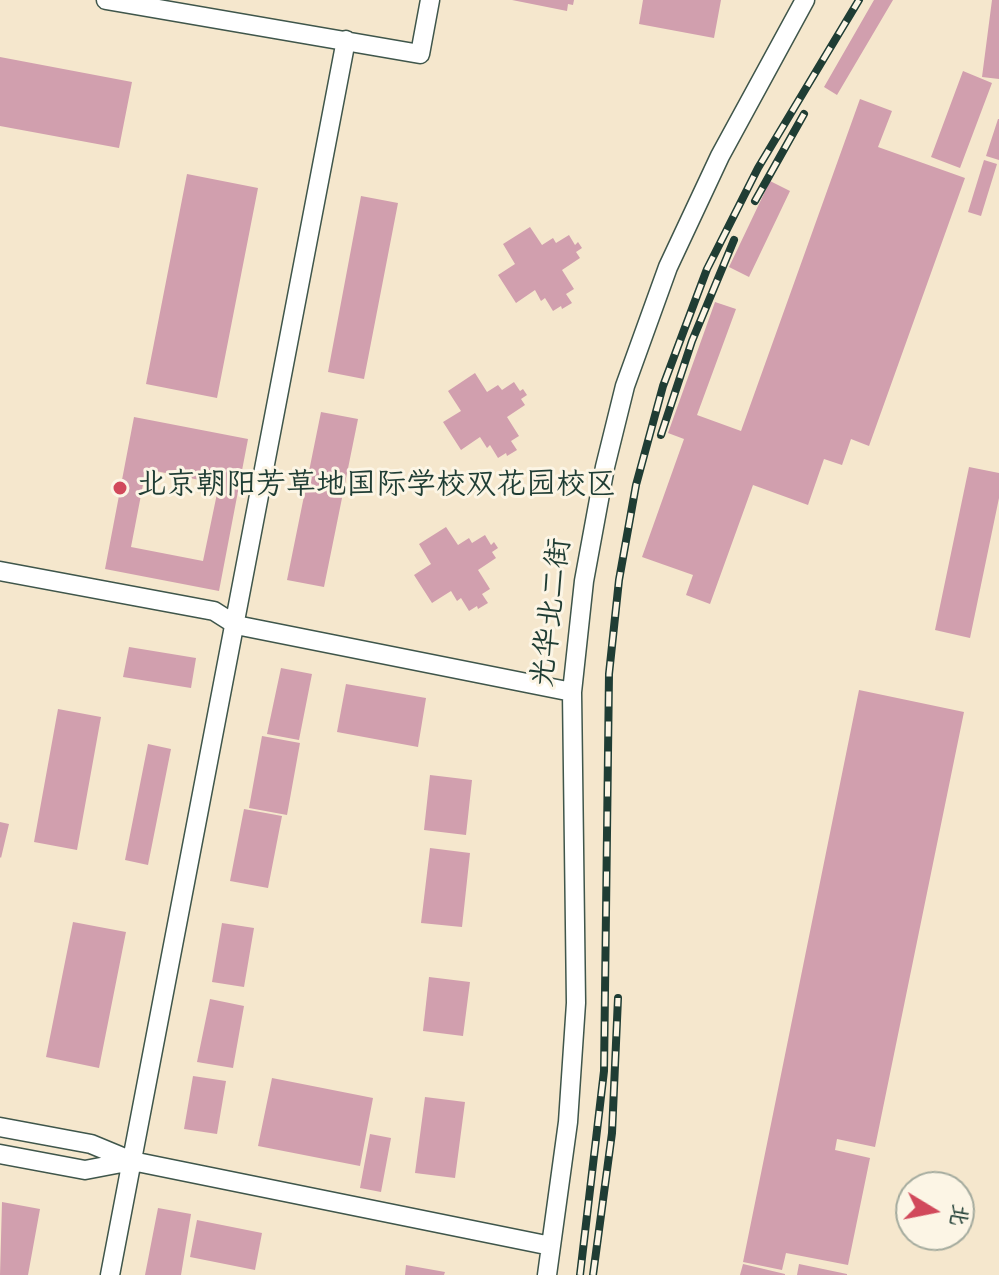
<!DOCTYPE html>
<meta charset="utf-8">
<style>
body{margin:0}
#map{position:relative;width:999px;height:1275px;overflow:hidden;background:#f5e7cd;font-family:"Gochi Hand","LXGW WenKai TC",sans-serif}
canvas{display:block}
.north{position:absolute;left:895px;top:1171px;width:80px;height:80px;box-sizing:border-box;background:#fcf5e5;border:2px solid #a4ab9e;border-radius:50%;rotate:100deg;font-size:22px;font-weight:700;line-height:32px;text-align:center;color:#1f3d34}
.north::after{content:'';display:block;margin:auto;width:28px;height:36px;background:#d1495b;clip-path:polygon(50% 0,100% 100%,50% 72%,0 100%)}
</style>
<div id="map">
<canvas width="999" height="1275"></canvas>
<div class="north">北</div>
</div>
<script>
const context = document.querySelector('canvas').getContext('2d');
context.lineJoin = 'round';
function fillPath(path, color) { context.fillStyle = color; context.fill(path, 'evenodd'); }
const poly = rows => new Path2D(rows.map(r => 'M' + r).join(''));
function strokePath(path, color, width, dash) { context.strokeStyle = color; context.lineWidth = width; context.lineCap = dash ? 'butt' : 'round'; context.setLineDash(dash || []); context.stroke(path); }
function write(font, color, halo, rows, align = 'center') {
  context.font = font + ' "Gochi Hand","LXGW WenKai TC",sans-serif'; context.lineWidth = 6; context.setLineDash([]); context.textBaseline = 'middle'; context.strokeStyle = halo; context.fillStyle = color; for (const [text, x, y, turn = 0] of rows) {
    context.save(); context.translate(x, y); context.rotate((+turn || 0) * Math.PI / 180); context.textAlign = isNaN(turn) ? turn : align; if (halo) context.strokeText(text, 0, 0); context.fillText(text, 0, 0); context.restore();
  }
}
const building = poly([
 [512,0,574,0,573,5,568,4,567,11],
 [643,0,721,0,714,38,639,24],
 [874,0,893,0,837,95,824,87],
 [992,0,999,0,999,79,982,77],
 [0,57,132,82,119,148,0,126],
 [963,71,992,83,960,168,931,157],
 [860,99,892,111,878,147,965,178,869,446,851,439,842,465,824,459,808,505,753,485,710,604,686,595,693,575,642,557,684,439,668,433,715,302,736,309,697,415,741,431],
 [998,119,999,119,999,160,986,156],
 [984,160,997,164,981,216,968,212],
 [187,174,258,188,217,398,146,384],
 [770,181,790,191,749,277,729,267],
 [361,196,398,203,364,379,328,372],
 [530,227,542,245,553,238,556,243,569,235,575,245,578,242,582,248,576,252,580,258,562,270,574,289,566,294,572,303,562,309,561,306,553,311,545,298,541,301,535,290,516,303,498,275,515,264,503,244],
 [475,373,487,392,498,385,502,390,514,382,520,391,523,389,527,395,521,399,525,405,507,417,519,436,511,441,517,450,507,456,506,453,498,458,490,445,487,448,480,437,461,450,443,422,461,411,448,391],
 [321,412,358,419,324,587,287,580],
 [134,417,248,439,219,591,105,569],
 [146,469,219,484,203,561,131,547],
 [969,467,999,473,999,498,970,638,935,630],
 [446,527,458,545,469,538,472,543,485,535,491,545,494,542,498,548,492,552,496,558,478,570,490,589,482,594,488,603,478,609,477,606,469,611,461,598,457,601,451,591,432,603,414,575,431,564,419,544],
 [129,647,196,658,191,688,123,677],
 [281,668,312,674,299,740,267,734],
 [346,684,426,698,418,747,337,732],
 [859,690,964,712,875,1147,837,1139,835,1150,870,1158,848,1265,786,1253,782,1270,743,1262],
 [58,709,101,717,77,850,34,842],
 [262,736,300,743,287,815,249,808],
 [148,744,171,749,148,865,125,860],
 [430,775,472,780,466,835,424,830],
 [244,809,282,816,268,888,230,881],
 [0,822,9,824,1,858,0,857],
 [430,848,470,853,462,927,421,923],
 [73,922,126,932,99,1068,46,1057],
 [222,923,254,928,244,987,212,982],
 [429,977,470,982,463,1036,423,1031],
 [210,999,244,1006,233,1068,197,1062],
 [193,1076,226,1081,217,1134,184,1129],
 [272,1078,373,1098,360,1166,258,1146],
 [425,1097,465,1102,455,1178,415,1173],
 [370,1134,391,1138,381,1192,360,1188],
 [2,1202,40,1209,28,1275,0,1275],
 [158,1208,191,1214,181,1275,145,1275],
 [197,1220,262,1233,255,1270,190,1257],
 [743,1264,785,1274,785,1275,740,1275],
 [799,1264,847,1274,847,1275,797,1275],
 [406,1265,445,1272,444,1275,405,1275]
]);
const minor = poly([
 [106,0,420,54,430,0],
 [0,571,214,611,236,625,572,692],
 [0,1127,91,1144,132,1161,551,1246],
 [0,1154,85,1170,132,1161],
 [110,1275,346,40],
 [547,1275,568,1122,576,1003,572,692,584,581,605,467,625,386,668,267,720,156,805,0]
]);
const rail = poly([
 [755,201,804,114],
 [661,435,692,341,734,240],
 [580,1275,604,1071,609,674,619,580,636,485,663,386,707,269,758,168,859,0],
 [593,1275,612,1133,618,998]
]);
const markers = [
 [120,488,8,"#d1495b"]
];
const poiNames = [
 ["北京朝阳芳草地国际学校双花园校区",136,488]
];
const streetNames = [
 ["光华北二街",555,613,-83]
];
fillPath(building, '#d19fae');
strokePath(minor, '#3f564b', 21);
strokePath(minor, '#fff', 18);
strokePath(rail, '#1f3d34', 8);
strokePath(rail, '#fcf5e5', 5, [15]);
for (const [x, y, r, color] of markers) { const dot = new Path2D(); dot.arc(x, y, r, 0, 2 * Math.PI); context.fillStyle = color; context.fill(dot); strokePath(dot, '#fcf5e5', 3); }
write('30px', '#1f3d34', '#fcf5e5', poiNames, 'left');
write('30px', '#1f3d34', '#fcf5e5', streetNames);
</script>
